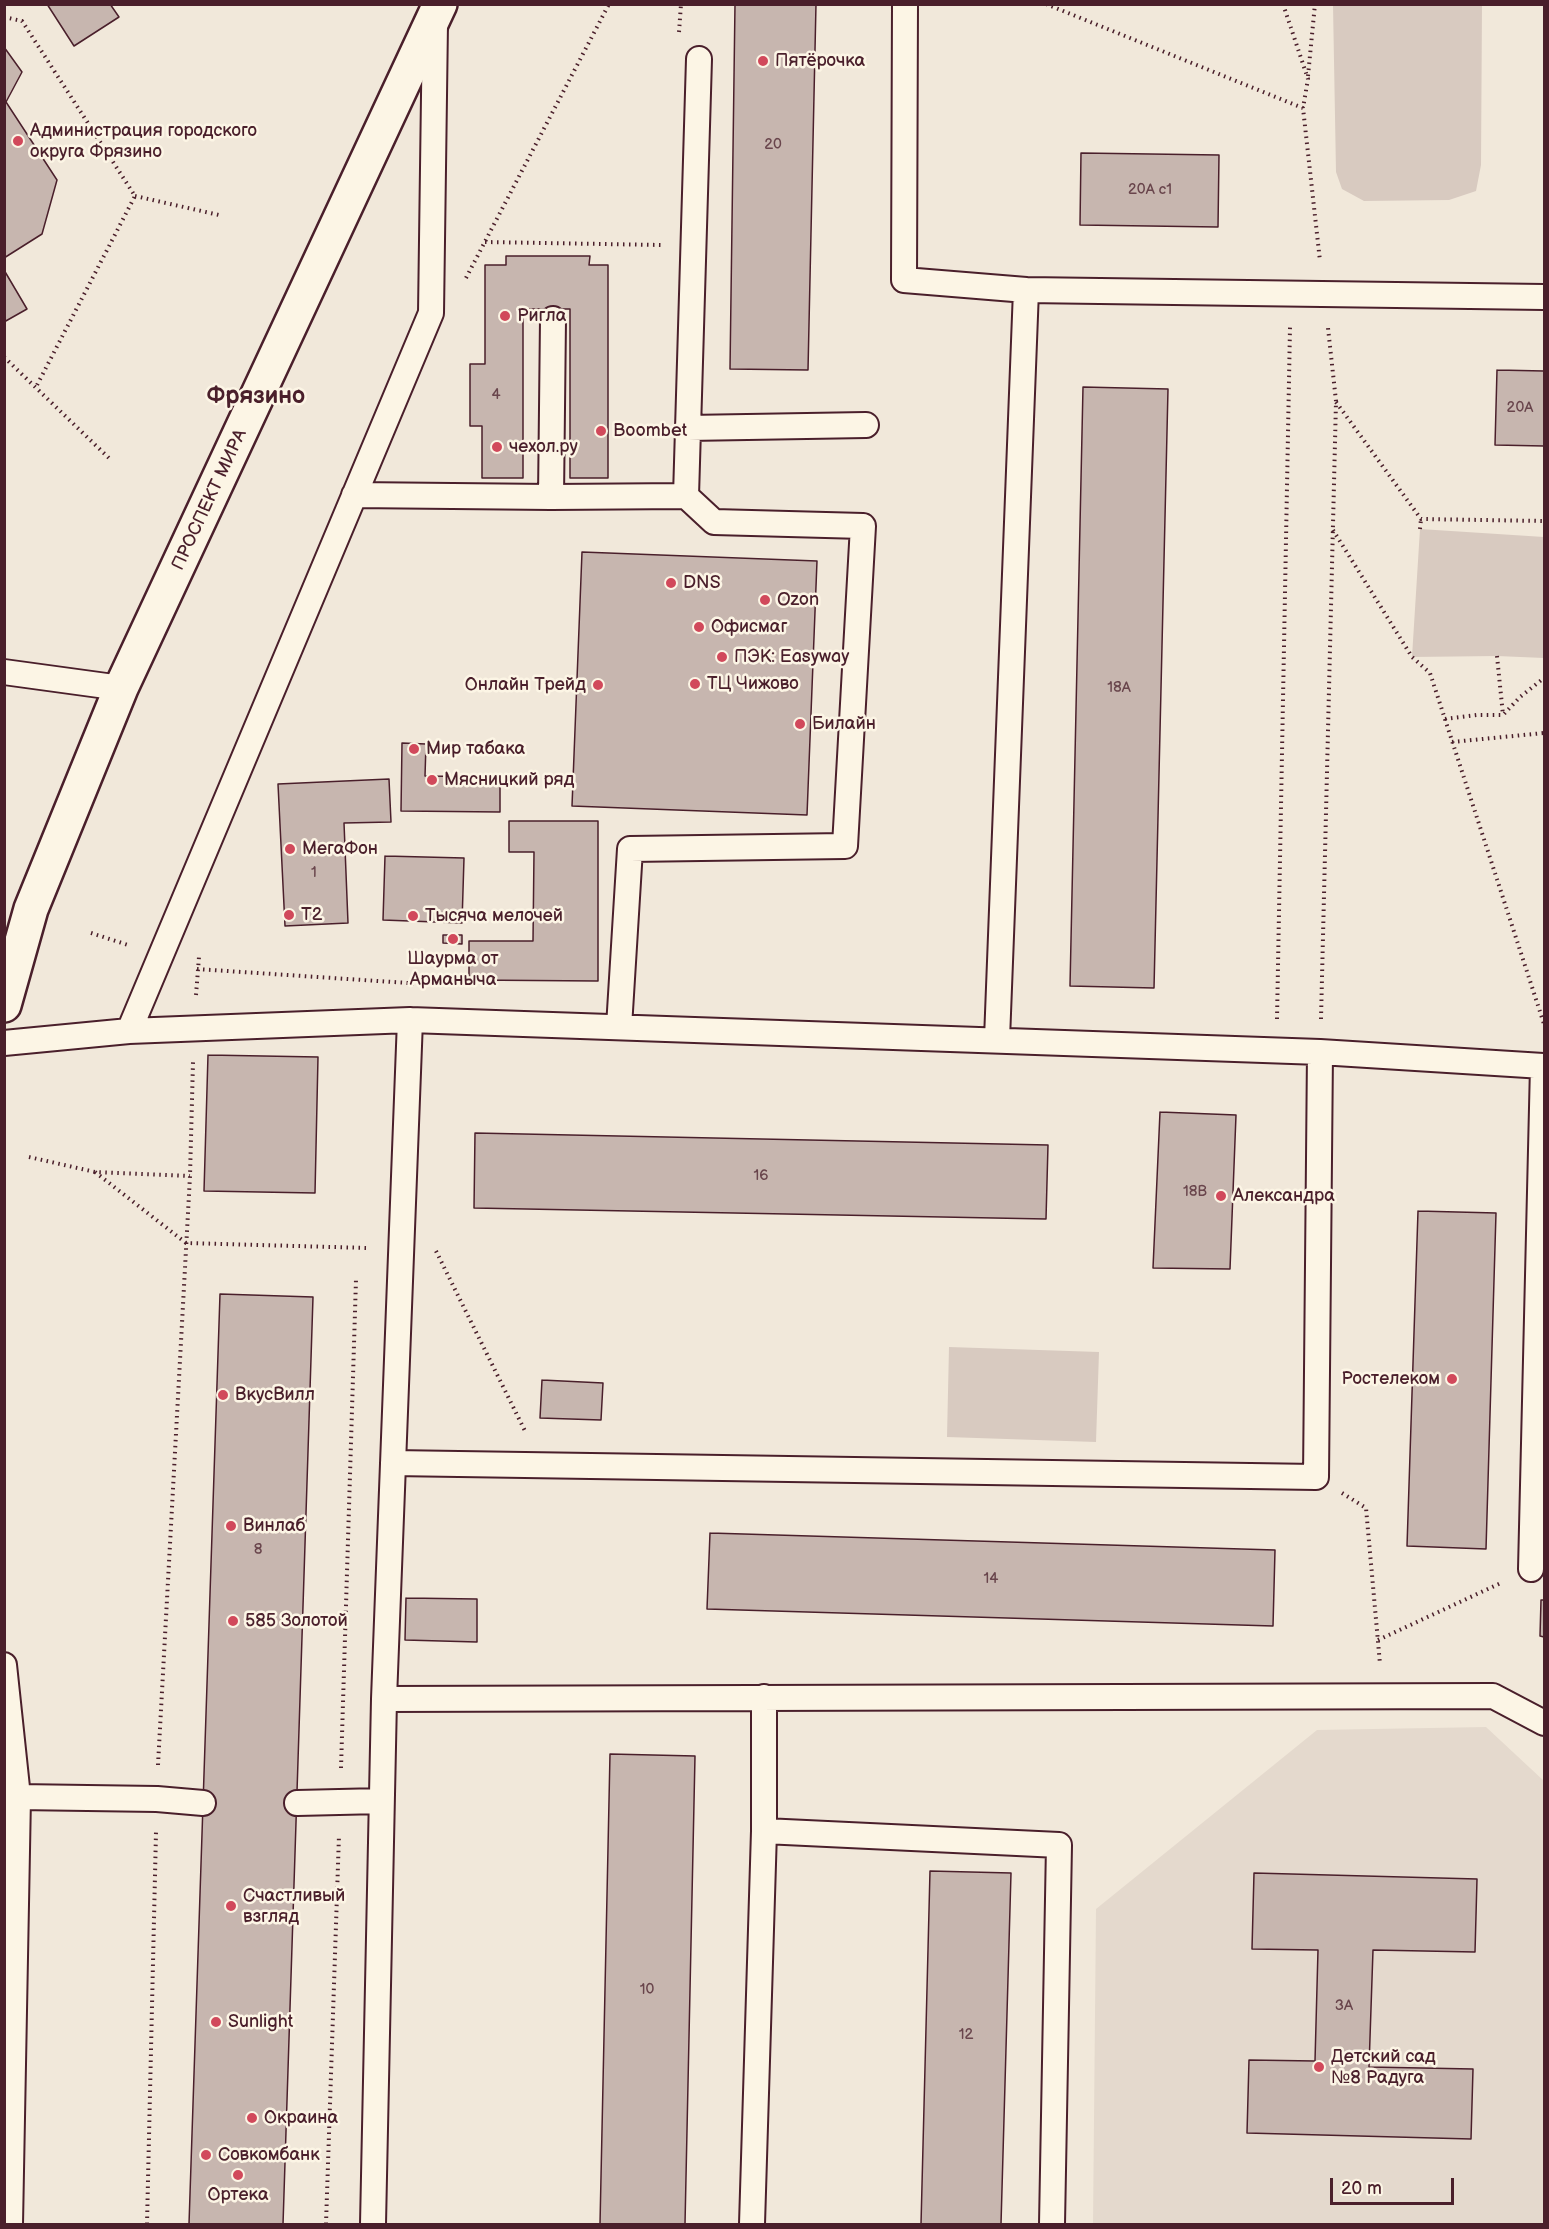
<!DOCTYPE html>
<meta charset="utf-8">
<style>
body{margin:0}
#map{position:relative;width:1549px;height:2229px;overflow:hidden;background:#f1e8da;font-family:"Balsamiq Sans",sans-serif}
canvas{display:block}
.frame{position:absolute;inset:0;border:6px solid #4a1f2b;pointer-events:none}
.scale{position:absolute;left:1330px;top:2178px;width:124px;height:27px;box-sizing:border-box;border:3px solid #4a1f2b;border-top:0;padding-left:8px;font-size:18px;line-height:21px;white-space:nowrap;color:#4a1f2b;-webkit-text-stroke:4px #fcf5e5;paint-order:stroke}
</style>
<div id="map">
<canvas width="1549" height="2229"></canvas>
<div class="frame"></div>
<div class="scale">20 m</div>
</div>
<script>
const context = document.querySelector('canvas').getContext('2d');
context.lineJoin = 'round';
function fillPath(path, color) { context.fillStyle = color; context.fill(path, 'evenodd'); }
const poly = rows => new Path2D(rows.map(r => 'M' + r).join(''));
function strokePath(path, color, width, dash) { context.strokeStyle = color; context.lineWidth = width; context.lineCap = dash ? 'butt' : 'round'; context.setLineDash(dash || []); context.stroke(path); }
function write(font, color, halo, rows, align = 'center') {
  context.font = font + ' "Balsamiq Sans",sans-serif'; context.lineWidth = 5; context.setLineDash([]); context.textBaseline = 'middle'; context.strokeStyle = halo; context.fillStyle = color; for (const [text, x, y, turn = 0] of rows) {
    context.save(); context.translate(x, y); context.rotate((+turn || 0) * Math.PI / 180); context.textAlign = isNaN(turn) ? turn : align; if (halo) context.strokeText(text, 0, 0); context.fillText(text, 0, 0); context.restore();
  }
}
const built = poly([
 [1486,1727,1544,1781,1544,2224,1093,2224,1096,1909,1317,1730]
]);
const green = poly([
 [1333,5,1482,5,1481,165,1476,191,1449,200,1364,201,1342,189,1336,172],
 [1420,529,1544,537,1544,658,1497,656,1412,657],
 [949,1347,1099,1352,1096,1442,947,1437]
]);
const building = poly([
 [47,4,110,4,119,17,74,46,47,4],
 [735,4,816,4,808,370,730,369,735,4],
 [4,47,22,72,6,102,57,180,42,234,4,258,4,47],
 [1081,153,1219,155,1218,227,1080,225,1081,153],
 [506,256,590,256,589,265,608,265,608,478,570,478,570,309,523,309,523,478,482,478,482,426,470,426,470,364,485,364,485,265,506,265,506,256],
 [4,270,27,309,4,322,4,270],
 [1497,370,1544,371,1544,446,1495,445,1497,370],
 [1083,387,1168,389,1154,988,1070,986,1083,387],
 [582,552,817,561,807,815,572,806,582,552],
 [402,743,426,744,425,776,500,777,500,812,401,811,402,743],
 [389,779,391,822,344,823,348,923,285,926,278,784,389,779],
 [509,821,598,821,598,981,469,980,469,941,533,941,534,852,509,852,509,821],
 [385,856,464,858,462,923,383,920,385,856],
 [443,935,462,935,462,944,443,943,443,935],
 [208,1055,318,1057,315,1193,204,1191,208,1055],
 [1160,1112,1236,1115,1230,1269,1153,1268,1160,1112],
 [475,1133,1048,1145,1046,1219,474,1208,475,1133],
 [1418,1211,1496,1213,1486,1549,1407,1546,1418,1211],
 [220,1294,313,1297,283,2224,189,2224,220,1294],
 [542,1380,603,1383,601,1420,540,1418,542,1380],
 [710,1533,1275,1550,1273,1626,707,1609,710,1533],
 [406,1598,477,1599,477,1642,405,1640,406,1598],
 [1541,1600,1544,1600,1544,1637,1540,1636,1541,1600],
 [610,1754,695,1756,685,2224,600,2224,610,1754],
 [930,1871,1011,1873,1001,2224,921,2224,930,1871],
 [1254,1873,1477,1879,1475,1952,1373,1950,1369,2067,1473,2069,1471,2139,1247,2133,1249,2060,1315,2061,1318,1950,1252,1949,1254,1873]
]);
const path = poly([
 [1046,4,1303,108,1320,261],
 [1283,4,1308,79,1303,108],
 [4,17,22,21,135,196,36,387],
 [679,32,681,4],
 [1308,76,1315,4],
 [135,196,219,215],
 [485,242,661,245],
 [466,278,609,4],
 [4,357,112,461],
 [1336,402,1421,519,1544,521],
 [1420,529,1421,519],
 [1333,530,1412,657,1430,673,1544,1024],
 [1497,656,1503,715],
 [1445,719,1477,715,1503,715,1520,697,1544,678],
 [1452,742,1544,733],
 [91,933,128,945],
 [197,969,423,984],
 [196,995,199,957],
 [1277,1019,1290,327],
 [1321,1019,1336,401,1328,328],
 [29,1157,95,1172,190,1176],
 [95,1172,186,1243,369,1248],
 [436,1251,526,1433],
 [1342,1493,1366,1508,1380,1664],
 [1378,1640,1503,1582],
 [158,1765,190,1176,193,1062],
 [341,1768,356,1279],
 [147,2224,156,1832],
 [326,2224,339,1835]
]);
const lane = poly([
 [905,4,904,280,1026,290,997,1039],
 [1026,290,1544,297],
 [688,428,866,425],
 [354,495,551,497,686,496,699,59],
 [551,497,553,319],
 [4,672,121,688],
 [619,1027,630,849,845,846,863,526,714,522,686,496],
 [129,1031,431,313,435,23],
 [4,1043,129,1031,410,1020,1320,1052,1543,1066,1531,1569],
 [393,1463,1316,1477,1320,1052],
 [4,1665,18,1797,10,2224],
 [384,1699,1493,1696,1544,1723],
 [18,1797,157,1799,203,1803],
 [297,1803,381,1801],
 [764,1831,1059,1845,1052,2224],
 [373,2224,384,1699,410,1020],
 [752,2224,764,1831,764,1697]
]);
const primary = poly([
 [4,1005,31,909,121,688,440,4]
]);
const markers = [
 [763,61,6,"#d1495b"],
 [18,141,6,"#d1495b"],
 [505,316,6,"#d1495b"],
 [601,431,6,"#d1495b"],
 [497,447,6,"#d1495b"],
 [671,583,6,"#d1495b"],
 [765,600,6,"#d1495b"],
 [699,627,6,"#d1495b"],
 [722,657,6,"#d1495b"],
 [695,684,6,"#d1495b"],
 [598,685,6,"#d1495b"],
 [800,724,6,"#d1495b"],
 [414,749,6,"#d1495b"],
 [432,780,6,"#d1495b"],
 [290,849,6,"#d1495b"],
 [289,915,6,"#d1495b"],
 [413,916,6,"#d1495b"],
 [453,939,6,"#d1495b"],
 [1221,1196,6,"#d1495b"],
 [1452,1379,6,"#d1495b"],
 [223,1395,6,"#d1495b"],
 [231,1526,6,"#d1495b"],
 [233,1621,6,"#d1495b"],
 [231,1906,6,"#d1495b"],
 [216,2022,6,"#d1495b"],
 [1319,2067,6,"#d1495b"],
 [252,2118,6,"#d1495b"],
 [206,2155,6,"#d1495b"],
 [238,2175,6,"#d1495b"]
];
const numberNames = [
 ["20",773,145],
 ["20А с1",1150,190],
 ["4",496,395],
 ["20А",1520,408],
 ["18А",1119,688],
 ["1",314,873],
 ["16",761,1176],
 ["18В",1195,1192],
 ["8",258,1550],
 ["14",991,1579],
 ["10",647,1990],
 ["3А",1344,2006],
 ["12",966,2035]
];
const poiNames = [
 ["Пятёрочка",775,61],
 ["Администрация городского",30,131],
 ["округа Фрязино",30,152],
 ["Ригла",517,316],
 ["Boombet",613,431],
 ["чехол.ру",509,447],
 ["DNS",683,583],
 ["Ozon",777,600],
 ["Офисмаг",711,627],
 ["ПЭК: Easyway",734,657],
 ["ТЦ Чижово",707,684],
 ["Онлайн Трейд",586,685,"right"],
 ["Билайн",812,724],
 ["Мир табака",426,749],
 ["Мясницкий ряд",444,780],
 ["МегаФон",302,849],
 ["T2",301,915],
 ["Тысяча мелочей",425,916],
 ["Шаурма от",453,959,"center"],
 ["Арманыча",453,980,"center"],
 ["Александра",1233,1196],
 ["Ростелеком",1440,1379,"right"],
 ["ВкусВилл",235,1395],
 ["Винлаб",243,1526],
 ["585 Золотой",245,1621],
 ["Счастливый",243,1896],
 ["взгляд",243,1917],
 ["Sunlight",228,2022],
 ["Детский сад",1331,2057],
 ["№8 Радуга",1331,2078],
 ["Окраина",264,2118],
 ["Совкомбанк",218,2155],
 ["Ортека",238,2195,"center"]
];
const streetNames = [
 ["ПРОСПЕКТ МИРА",210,500,-65]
];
const districtNames = [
 ["Фрязино",256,397]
];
fillPath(built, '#e4d9cd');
fillPath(green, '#d8cac0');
fillPath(building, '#c7b6af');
strokePath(building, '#4a1f2b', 1.5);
strokePath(lane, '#4a1f2b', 28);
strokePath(primary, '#4a1f2b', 38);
strokePath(path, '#4a1f2b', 4, [1.5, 4.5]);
strokePath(lane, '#fcf5e5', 24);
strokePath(primary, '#fcf5e5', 33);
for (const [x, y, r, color] of markers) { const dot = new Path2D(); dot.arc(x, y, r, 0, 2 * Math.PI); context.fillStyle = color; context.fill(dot); strokePath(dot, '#fcf5e5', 2); }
write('15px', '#69454c', null, numberNames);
write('18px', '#4a1f2b', '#fcf5e5', poiNames, 'left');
write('18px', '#4a1f2b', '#fcf5e5', streetNames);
write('bold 24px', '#4a1f2b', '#fcf5e5', districtNames);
</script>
